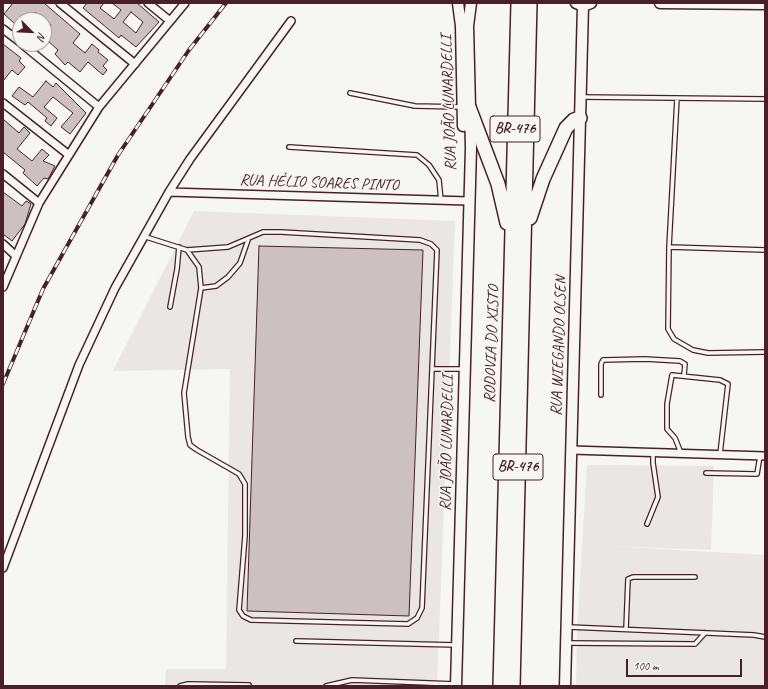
<!DOCTYPE html>
<meta charset="utf-8">
<style>
body{margin:0}
#map{position:relative;width:768px;height:689px;overflow:hidden;background:#f6f6f2;font-family:Caveat,sans-serif}
canvas{display:block}
.frame{position:absolute;inset:0;border:4px solid #4a1f2b;pointer-events:none}
.north{position:absolute;left:12px;top:12px;width:40px;height:40px;box-sizing:border-box;background:#f6f6f2;border:1px solid #b1a0a2;border-radius:50%;rotate:114deg;font-size:11px;font-weight:700;line-height:16px;text-align:center;color:#4a1f2b}
.north::after{content:'';display:block;margin:auto;width:14px;height:18px;background:#4a1f2b;clip-path:polygon(50% 0,100% 100%,50% 72%,0 100%)}
.scale{position:absolute;left:626px;top:659px;width:116px;height:18px;box-sizing:border-box;border:2px solid #4a1f2b;border-top:0;padding-left:5px;font-size:12px;line-height:14px;white-space:nowrap;color:#4a1f2b;-webkit-text-stroke:3px #f6f6f2;paint-order:stroke}
</style>
<div id="map">
<canvas width="768" height="689"></canvas>
<div class="frame"></div>
<div class="north">N</div>
<div class="scale">100 m</div>
</div>
<script>
const context = document.querySelector('canvas').getContext('2d');
context.lineJoin = 'round';
function fillPath(path, color) { context.fillStyle = color; context.fill(path, 'evenodd'); }
const poly = rows => new Path2D(rows.map(r => 'M' + r).join(''));
function strokePath(path, color, width, dash) { context.strokeStyle = color; context.lineWidth = width; context.lineCap = dash ? 'butt' : 'round'; context.setLineDash(dash || []); context.stroke(path); }
function write(font, color, halo, rows, align = 'center') {
  context.font = font + ' Caveat,sans-serif'; context.lineWidth = 3; context.setLineDash([]); context.textBaseline = 'middle'; context.strokeStyle = halo; context.fillStyle = color; for (const [text, x, y, turn = 0] of rows) {
    context.save(); context.translate(x, y); context.rotate((+turn || 0) * Math.PI / 180); context.textAlign = isNaN(turn) ? turn : align; if (halo) context.strokeText(text, 0, 0); context.fillText(text, 0, 0); context.restore();
  }
}
const built = poly([
 [194,211,455,221,437,686,165,686,166,669,226,669,230,369,113,371],
 [587,465,714,466,711,550,607,546,765,555,765,686,576,686,577,630]
]);
const building = poly([
 [13,3,44,3,80,34,73,43,85,53,92,44,99,50,98,52,108,60,103,66,107,70,103,75,88,62,80,72,68,62,65,65,55,54,58,50,48,41,44,46,44,34,51,25,35,12,28,20,20,20,20,32,13,26,15,24,4,14,13,3],
 [87,3,104,3,100,8,114,19,121,10,112,3,137,3,159,22,136,47,121,35,119,38,83,8,87,3],
 [131,12,143,22,136,33,123,22,131,12],
 [3,44,21,58,19,61,25,67,18,75,12,70,3,81,3,44],
 [46,81,53,87,56,83,86,113,70,134,61,127,73,113,53,97,44,107,57,118,51,126,45,121,47,118,28,102,25,105,12,96,19,87,33,97,46,81],
 [3,119,19,133,24,127,30,133,17,149,32,161,42,149,49,155,43,161,55,166,48,179,44,178,37,186,23,173,25,170,3,152,3,119],
 [3,192,22,206,26,201,31,204,25,224,12,241,3,234,3,192],
 [259,246,423,250,409,616,247,611,259,246]
]);
const lane = poly([
 [350,93,415,106,461,107],
 [582,97,765,99],
 [677,98,669,247,668,329,674,339,693,350,708,353,765,352],
 [289,147,417,155,429,165,439,180,441,201],
 [143,236,187,250,228,247,263,232,281,232,420,240,431,244,437,250,422,608,417,618,408,624,251,620,243,616,239,610,245,536,245,484,239,474,197,450,190,445,188,437,184,393,201,288,199,267,187,250],
 [669,247,765,250],
 [201,288,216,286,228,277,240,263,248,240],
 [170,307,177,269,179,247],
 [432,369,464,369],
 [601,395,601,364,603,360,645,359,680,361,685,364,684,375],
 [681,453,675,438,667,429,667,404,672,375,720,380,728,384,720,454],
 [706,473,757,474,760,456],
 [647,524,658,497,653,463,653,452],
 [569,627,754,635,765,637],
 [626,629,628,579,633,577,695,577],
 [296,641,456,645],
 [567,643,695,644,705,633],
 [180,686,188,684,249,685],
 [326,686,352,680,455,684]
]);
const street = poly([
 [60,3,135,64],
 [148,3,170,21],
 [3,29,20,42],
 [22,44,99,107],
 [3,103,69,155],
 [3,174,39,203],
 [169,192,468,201],
 [3,244,16,256],
 [3,287,39,203,99,107,185,3],
 [571,450,765,456],
 [3,568,79,365,115,288,169,192,190,159,291,21]
]);
const secondary = poly([
 [458,3,461,26,463,126],
 [576,3,583,6,591,3],
 [660,3,765,4],
 [456,686,471,148,468,26,471,3],
 [565,686,583,6]
]);
const highway = poly([
 [469,107,498,184,507,223],
 [530,218,543,179,566,128,574,120,580,118],
 [500,686,518,3],
 [513,686,530,3]
]);
const rail = poly([
 [3,384,43,289,118,155,189,50,226,3]
]);
const shields = [
 [515,129,50],
 [518,467,50]
];
const shieldNames = [
 ["BR-476",515,129],
 ["BR-476",518,467]
];
const streetNames = [
 ["RUA JOÃO LUNARDELLI",449,103,-92],
 ["RUA HÉLIO SOARES PINTO",319,183,2],
 ["RODOVIA DO XISTO",492,344,-88],
 ["RUA WIEGANDO OLSEN",559,346,-88],
 ["RUA JOÃO LUNARDELLI",447,443,-89]
];
fillPath(built, '#e9e6e3');
fillPath(building, '#ccc1c0');
strokePath(building, '#4a1f2b', 1);
strokePath(lane, '#4a1f2b', 6);
strokePath(street, '#4a1f2b', 10);
strokePath(secondary, '#4a1f2b', 13);
strokePath(highway, '#4a1f2b', 16);
strokePath(lane, '#f6f6f2', 3.5);
strokePath(street, '#f6f6f2', 7);
strokePath(secondary, '#f6f6f2', 10);
strokePath(highway, '#f6f6f2', 13);
strokePath(rail, '#4a1f2b', 4);
strokePath(rail, '#f6f6f2', 2.5, [8]);
for (const [x, y, w] of shields) { const box = new Path2D(); box.roundRect(x - w / 2, y - 13, w, 26, 3); context.fillStyle = '#f6f6f2'; context.fill(box); strokePath(box, '#4a1f2b', 1); }
write('bold 15px', '#4a1f2b', null, shieldNames);
write('16px', '#4a1f2b', '#f6f6f2', streetNames);
</script>
